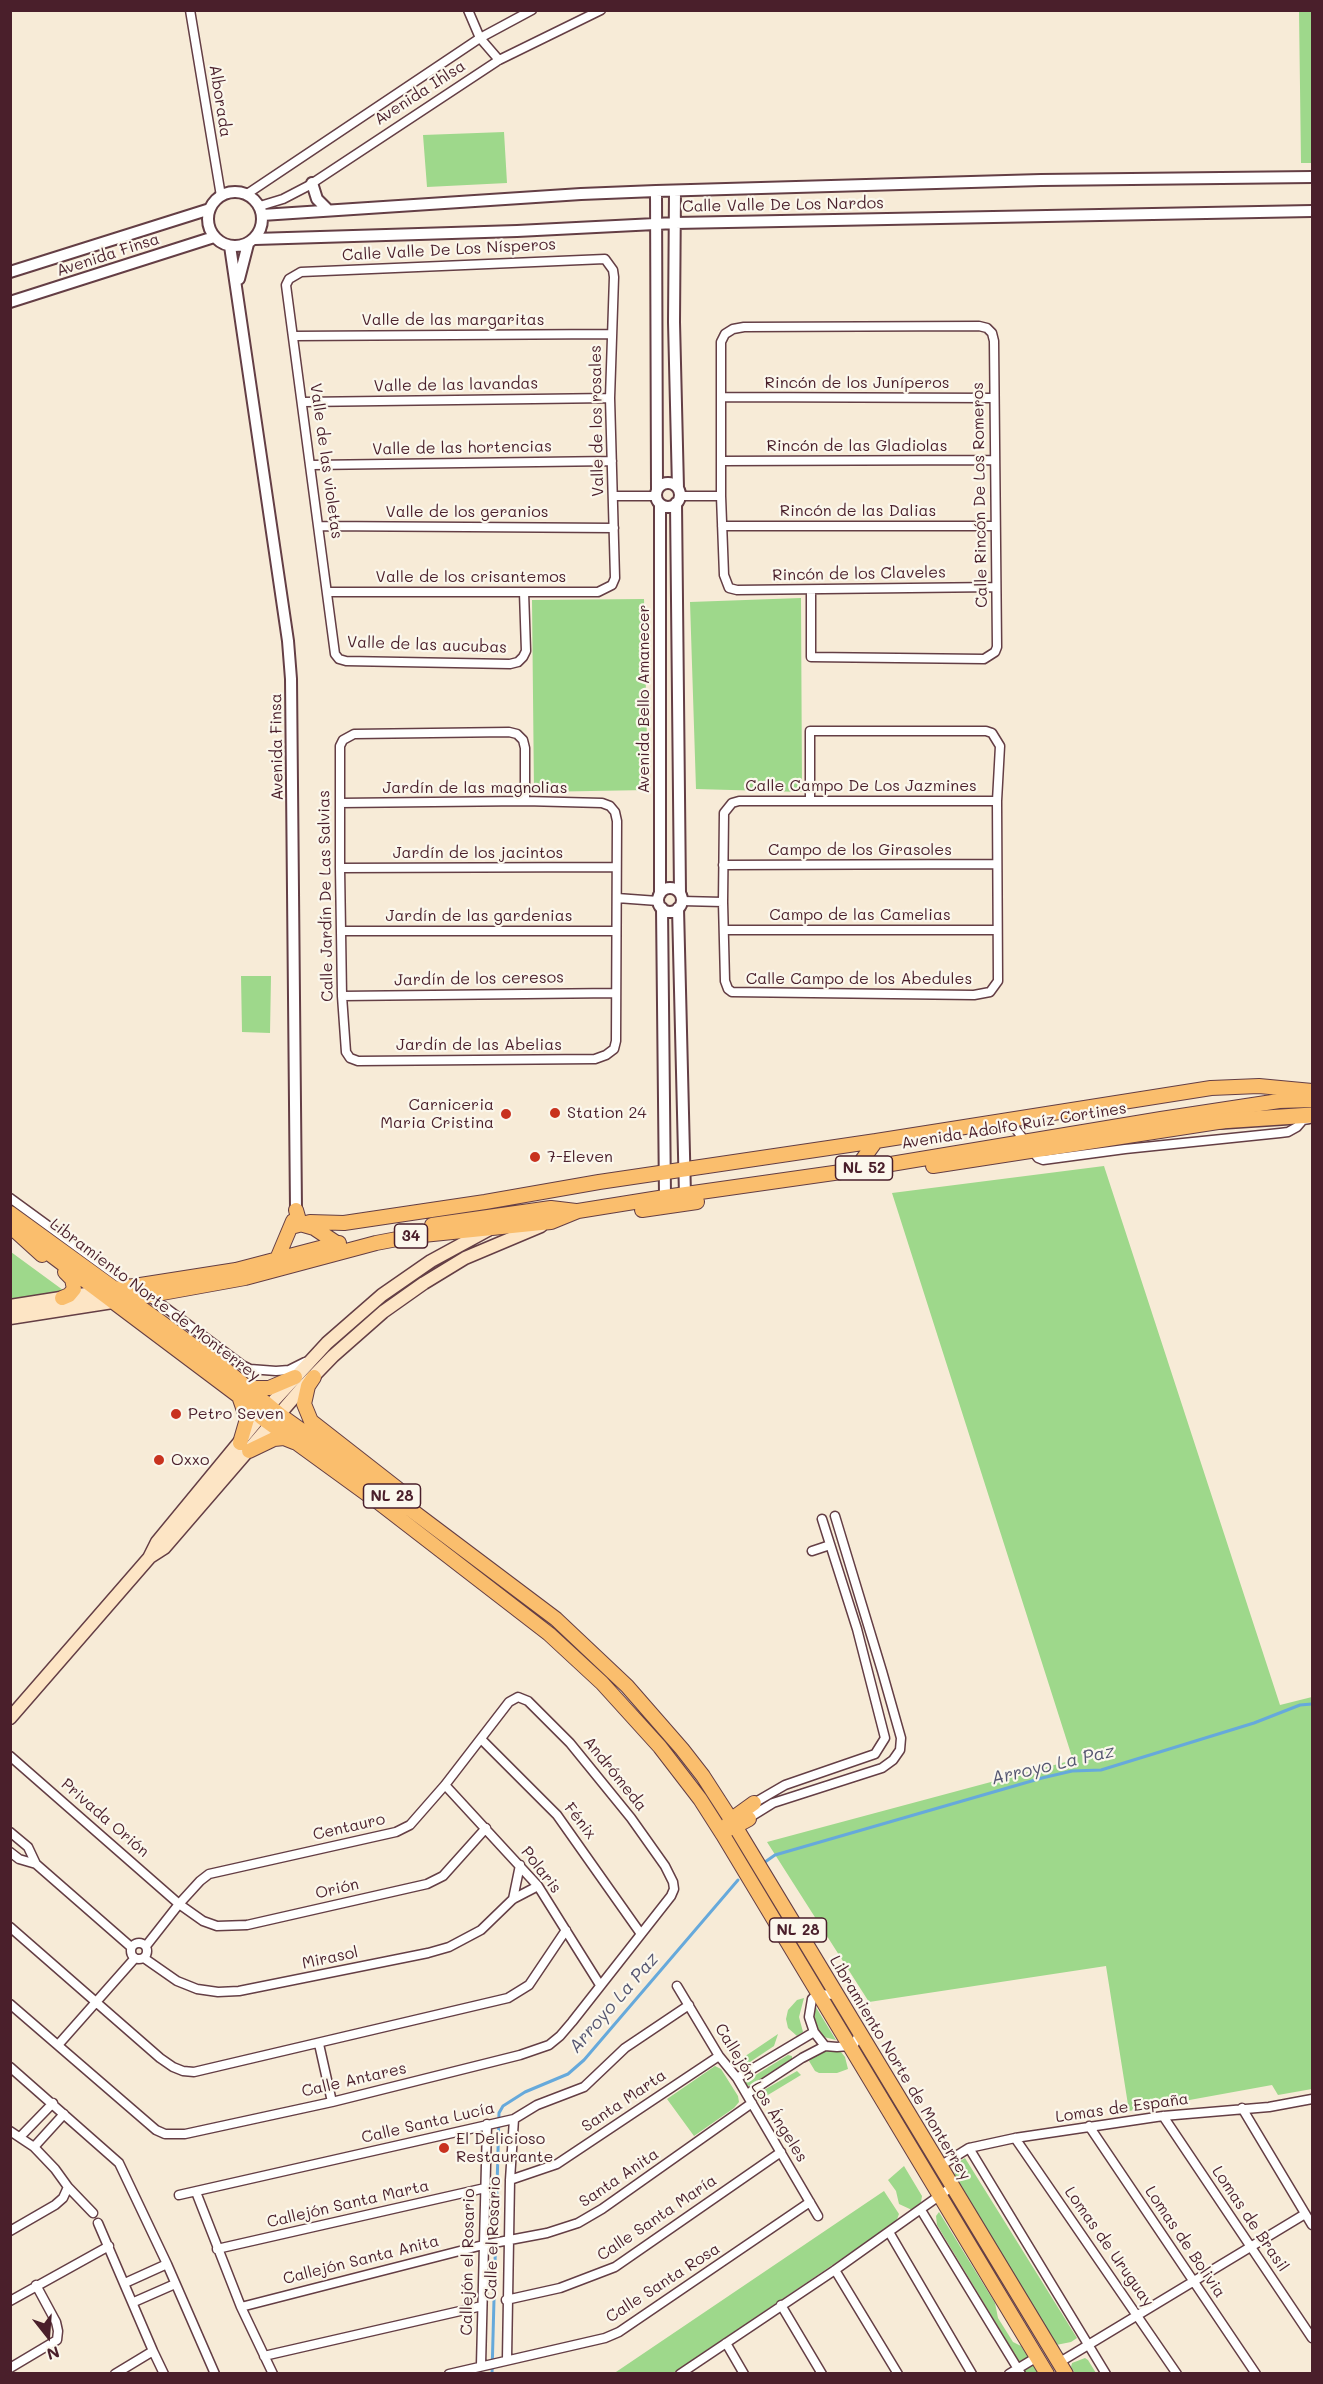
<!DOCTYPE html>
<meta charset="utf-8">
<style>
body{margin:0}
#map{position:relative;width:1323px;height:2384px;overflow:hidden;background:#f7ebd7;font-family:Mali,sans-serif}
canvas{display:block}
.frame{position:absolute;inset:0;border:12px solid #4a1f2b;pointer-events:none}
.north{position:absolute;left:18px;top:2306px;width:60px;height:60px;-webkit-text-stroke:4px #fbf7ec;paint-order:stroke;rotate:163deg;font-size:16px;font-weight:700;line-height:24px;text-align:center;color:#4a1f2b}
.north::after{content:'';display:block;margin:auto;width:21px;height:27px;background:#4a1f2b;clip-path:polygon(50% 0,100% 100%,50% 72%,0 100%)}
</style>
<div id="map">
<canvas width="1323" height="2384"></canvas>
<div class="frame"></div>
<div class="north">N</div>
</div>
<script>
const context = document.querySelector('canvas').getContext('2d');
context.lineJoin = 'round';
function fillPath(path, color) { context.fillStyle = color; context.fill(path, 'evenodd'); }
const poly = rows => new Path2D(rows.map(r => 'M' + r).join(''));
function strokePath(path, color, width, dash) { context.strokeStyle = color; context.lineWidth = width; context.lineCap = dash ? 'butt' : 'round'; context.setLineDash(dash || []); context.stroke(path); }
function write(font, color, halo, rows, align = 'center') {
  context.font = font + ' Mali,sans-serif'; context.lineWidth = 4.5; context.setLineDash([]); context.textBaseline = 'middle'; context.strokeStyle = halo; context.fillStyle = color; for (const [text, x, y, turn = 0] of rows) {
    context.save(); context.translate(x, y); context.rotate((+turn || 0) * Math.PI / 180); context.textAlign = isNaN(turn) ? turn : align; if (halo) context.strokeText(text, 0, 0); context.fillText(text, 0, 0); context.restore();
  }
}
const green = poly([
 [1299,11,1312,11,1312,163,1301,163],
 [504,132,507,183,427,187,423,135],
 [801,598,802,792,696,789,690,602],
 [644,599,648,790,534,792,532,600],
 [241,976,271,976,270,1033,242,1032],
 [1104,1166,1280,1705,1312,1697,1312,2089,1278,2095,1272,2085,1129,2111,1106,1966,869,2002,767,1842,1073,1760,892,1193],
 [11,1252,67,1293,11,1301],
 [804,1998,799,2017,803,2032,797,2036,788,2028,786,2019,788,2010,797,2000],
 [814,2004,836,2040,824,2037,818,2033,812,2020],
 [778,2034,774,2046,744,2066,738,2067,735,2063],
 [825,2050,841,2052,845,2057,848,2069,837,2073,819,2073,815,2071,809,2061,813,2056],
 [788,2055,792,2056,792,2060,749,2086,746,2085,746,2081],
 [715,2066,721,2069,738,2096,739,2102,734,2108,694,2136,667,2099],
 [797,2071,801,2075,758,2101,757,2094],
 [965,2158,1077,2338,1071,2342,1056,2345,955,2175,954,2167,957,2163],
 [904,2166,922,2196,921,2202,912,2210,899,2204,896,2191,888,2180],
 [884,2191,899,2214,896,2222,673,2373,613,2374],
 [939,2212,995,2303,998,2318,1013,2342,1021,2346,1038,2373,1026,2373,937,2225,936,2216],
 [1085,2358,1088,2360,1096,2373,1075,2373,1071,2367,1072,2363]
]);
const stream = poly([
 [765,1862,775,1855,1042,1778,1072,1771,1101,1770,1254,1723,1300,1705,1312,1704],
 [492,2374,499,2113,503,2106,525,2092,568,2074,584,2060,738,1880]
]);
const minor = poly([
 [190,10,221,196],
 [468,10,480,38,499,60],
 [247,194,480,38,532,10],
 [260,206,283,199,308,186,499,60,601,10],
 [294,336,611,334],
 [721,397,994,398],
 [303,402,610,398],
 [721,461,994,460],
 [312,465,612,461],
 [614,496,656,496],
 [680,496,721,496],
 [320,526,614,528],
 [722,526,994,526],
 [811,590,811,657,984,659,995,652,997,647,994,341,992,333,987,328,979,326,744,327,733,329,725,334,721,342,721,496,724,575,729,588,737,590,996,587],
 [328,592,598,592,612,585,615,578,610,398,614,277,613,270,605,259,301,272,289,279,286,285,335,654,339,659,346,661,510,664,518,662,523,657,526,651,524,592],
 [810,800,810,731,986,731,992,733,1000,746,997,801,998,981,990,992,974,995,732,992,728,989,725,981,723,902,724,813,732,803,739,801,997,801],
 [340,803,525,801,602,803,610,806,615,812,617,821,616,1041,614,1049,606,1055,595,1059,358,1061,350,1058,346,1052,342,996,340,868,340,746,343,740,354,734,509,732,517,734,523,740,525,748,525,801],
 [723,865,997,864],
 [340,868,616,867],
 [617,898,658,901],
 [682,901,723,902],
 [724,930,997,930],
 [341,931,616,931],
 [342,996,616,993],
 [1008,1119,1038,1158,1043,1160,1125,1149,1280,1133,1288,1132,1297,1127,1303,1120,1309,1119],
 [10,1198,132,1287],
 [146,1295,162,1305,242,1365,250,1369,276,1371,289,1370,305,1362],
 [812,1551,830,1545],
 [481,1739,557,1815,641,1934],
 [10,1756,179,1904,203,1921,217,1926,247,1925,427,1884,443,1876,486,1828],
 [445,1785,538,1886,600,1985],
 [754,1803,785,1785,875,1754,885,1738,857,1629,822,1519],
 [752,1816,773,1803,882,1768,893,1760,900,1750,901,1738,882,1671,835,1516],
 [10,1832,28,1847,36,1864,131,1947],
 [10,1852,19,1859,36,1864],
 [513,1899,520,1865],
 [10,1927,160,2058,173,2067,183,2071,194,2072,508,1998,529,1985,566,1930],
 '131 1951a8 8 0 1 1 16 0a8 8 0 1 1-16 0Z',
 [144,1958,177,1981,197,1989,218,1992,239,1991,428,1953,449,1947,481,1930,513,1899,538,1886],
 [677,1986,719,2056,737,2078,818,2216],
 [836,1995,817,1994,812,1999,809,2017,814,2032,825,2046,837,2047,849,2046,855,2043,858,2036,857,2031],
 [10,2004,156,2130,165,2134,185,2134,332,2102,520,2055,549,2045,560,2036,572,2022,671,1896,674,1889,673,1882,665,1866,631,1818,570,1743,528,1701,518,1697,509,1702,445,1785,410,1825,396,1832,209,1874,200,1881,179,1904,146,1946],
 [319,2044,332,2102],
 [58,2045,135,1958],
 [10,2067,119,2163,167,2264,215,2374],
 [737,2078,814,2032],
 [747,2094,802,2058,825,2046],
 [1242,2108,1312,2225],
 [1163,2116,1312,2338],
 [1089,2126,1256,2374],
 [10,2131,34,2147,55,2169,68,2187,63,2198,55,2205,10,2231],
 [20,2137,53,2103],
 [1015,2138,1177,2374],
 [34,2147,64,2114],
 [969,2148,1106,2374],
 [940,2166,969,2148,1015,2138,1163,2116,1269,2107,1312,2099],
 [510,2180,557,2164,719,2056],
 [68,2187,93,2213],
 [196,2192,241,2307,273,2374],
 [179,2195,514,2119,537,2105,584,2087,625,2048,689,2005],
 [921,2210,1021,2374],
 [98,2223,153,2351,115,2374],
 [889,2232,972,2374],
 [217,2249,485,2188],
 [835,2270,898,2374],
 [125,2283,167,2264],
 [506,2300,560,2288,615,2267,781,2152],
 [10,2301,109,2246],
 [134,2302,175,2284],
 [781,2305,822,2374],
 [241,2307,483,2245,547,2233,578,2223,602,2209,752,2103],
 [726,2343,744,2374],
 [153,2351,164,2374],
 [264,2356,482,2306],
 [507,2359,510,2180,514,2119],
 [1060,2362,1305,2214],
 [481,2365,487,2124],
 [10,2368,57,2340,58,2331,56,2322,36,2285],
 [449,2374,605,2338,619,2332,810,2202],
 [680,2374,835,2270,953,2186],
 [1009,2374,1037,2357]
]);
const tertiary = poly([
 [312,183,317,199,328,210],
 [656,191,657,489],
 [675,191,674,322,678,488],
 '208 219a27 27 0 1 1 54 0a27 27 0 1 1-54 0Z',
 [262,215,581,194,656,191,1041,180,1312,177],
 [255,239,517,231,675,223,1312,211],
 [230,246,288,641,291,679,296,1210],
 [10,272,210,209],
 [239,279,248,244],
 [10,302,214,237],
 '656 495a12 12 0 1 1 24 0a12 12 0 1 1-24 0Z',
 [676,503,680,893],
 '658 900a12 12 0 1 1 24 0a12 12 0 1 1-24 0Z',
 [660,894,660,504],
 [662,908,665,1197,667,1201],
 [678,908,685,1195,681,1201]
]);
const secondary = poly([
 [10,1306,105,1291],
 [10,1318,119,1301],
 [150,1557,164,1548,302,1388,333,1356,383,1312,424,1283,465,1258,541,1226],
 [10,1718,149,1558,157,1542,269,1406,327,1343,382,1295,431,1261,488,1230]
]);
const primary = poly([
 [933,1166,1231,1120],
 [855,1170,876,1141],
 [296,1210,300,1224,314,1228,338,1244],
 [642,1210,697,1202],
 [10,1213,220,1365,280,1415,366,1476,556,1619,627,1686,682,1749,703,1776,732,1821,1066,2374],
 [432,1225,551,1208,576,1211],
 [10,1226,42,1255],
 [291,1227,310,1222,344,1223,485,1202,599,1182,876,1141,1211,1088,1259,1086,1312,1091],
 [39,1246,240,1397,261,1417,378,1502,549,1634,602,1683,660,1747,700,1799,723,1835,1047,2374],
 [277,1259,293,1221],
 [115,1289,236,1270,339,1243],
 [62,1298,69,1295,74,1289,72,1279,65,1272],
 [129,1299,245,1278,376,1243,413,1236,551,1222,578,1211,665,1197,855,1170,1161,1119,1279,1101,1312,1100],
 [314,1377,308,1386,304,1404,311,1421,407,1496],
 [247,1388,269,1388,295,1377],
 [240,1443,247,1419,240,1399],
 [249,1451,274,1439,284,1438,294,1442],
 [728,1824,736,1826,749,1819],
 [729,1829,736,1816,754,1803]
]);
const motorway = poly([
 [1220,1121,1312,1115]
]);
const markers = [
 [555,1113,6,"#c8321e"],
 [506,1114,6,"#c8321e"],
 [535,1157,6,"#c8321e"],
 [176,1414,6,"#c8321e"],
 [159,1460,6,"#c8321e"],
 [444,2148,6,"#c8321e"]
];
const shields = [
 [864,1168,57],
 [411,1236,33],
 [392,1496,57],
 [798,1930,57]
];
const shieldNames = [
 ["NL 52",864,1168],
 ["34",411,1236],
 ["NL 28",392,1496],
 ["NL 28",798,1930]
];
const streetNames = [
 ["Avenida Ihlsa",420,93,-33],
 ["Alborada",220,101,81],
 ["Calle Valle De Los Nardos",783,205,-1],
 ["Calle Valle De Los Nísperos",449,250,-3],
 ["Avenida Finsa",108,255,-18],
 ["Valle de las margaritas",453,320],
 ["Rincón de los Juníperos",857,383],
 ["Valle de las lavandas",456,385,-1],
 ["Valle de los rosales",597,421,-91],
 ["Rincón de las Gladiolas",857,446],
 ["Valle de las hortencias",462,448,-1],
 ["Valle de las violetas",326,461,82],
 ["Calle Rincón De Los Romeros",980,495,-91],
 ["Rincón de las Dalias",858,511],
 ["Valle de los geranios",467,512],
 ["Rincón de los Claveles",859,574,-1],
 ["Valle de los crisantemos",471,577],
 ["Valle de las aucubas",427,645,2],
 ["Avenida Bello Amanecer",644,699,-90],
 ["Avenida Finsa",277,747,-91],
 ["Calle Campo De Los Jazmines",861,786],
 ["Jardín de las magnolias",475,788],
 ["Campo de los Girasoles",860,850],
 ["Jardín de los jacintos",478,853],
 ["Calle Jardín De Las Salvias",326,896,-91],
 ["Campo de las Camelias",860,915],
 ["Jardín de las gardenias",479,916],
 ["Jardín de los ceresos",479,979,-1],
 ["Calle Campo de los Abedules",859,979],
 ["Jardín de las Abelias",479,1045],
 ["Avenida Adolfo Ruíz Cortines",1014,1126,-9],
 ["Libramiento Norte de Monterrey",155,1300,37],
 ["Andrómeda",615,1774,51],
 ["Privada Orión",105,1818,41],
 ["Fénix",580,1821,52],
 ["Centauro",349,1827,-13],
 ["Polaris",541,1870,52],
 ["Orión",337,1889,-13],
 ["Mirasol",330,1958,-12],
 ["Libramiento Norte de Monterrey",900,2068,59],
 ["Calle Antares",354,2080,-13],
 ["Callejón Los Ángeles",761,2093,58],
 ["Santa Marta",624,2101,-34],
 ["Lomas de España",1122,2108,-8],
 ["Calle Santa Lucía",428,2123,-13],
 ["Santa Anita",619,2178,-34],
 ["Callejón Santa Marta",348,2204,-13],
 ["Calle Santa María",657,2218,-34],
 ["Lomas de Brasil",1250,2219,56],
 ["Calle el Rosario",493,2238,-88],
 ["Lomas de Bolivia",1185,2242,56],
 ["Lomas de Uruguay",1109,2247,55],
 ["Callejón Santa Anita",361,2260,-14],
 ["Callejón el Rosario",468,2262,-89],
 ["Calle Santa Rosa",663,2283,-33]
];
const poiNames = [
 ["Carniceria",494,1105,"right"],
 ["Maria Cristina",494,1123,"right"],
 ["Station 24",567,1113],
 ["7-Eleven",547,1157],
 ["Petro Seven",188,1414],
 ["Oxxo",171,1460],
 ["El Delicioso",456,2139],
 ["Restaurante",456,2157]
];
const waterNames = [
 ["Arroyo La Paz",1053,1765,-13],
 ["Arroyo La Paz",614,2003,-49]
];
fillPath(green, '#9ed88b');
strokePath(stream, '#66a9db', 3);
strokePath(minor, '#643e45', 11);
strokePath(tertiary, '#643e45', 14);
strokePath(secondary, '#643e45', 15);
strokePath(primary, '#643e45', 16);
strokePath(motorway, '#643e45', 18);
strokePath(minor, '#fff', 8);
strokePath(tertiary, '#fff', 10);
strokePath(secondary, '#fde5c5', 12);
strokePath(primary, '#fabe6d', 14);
strokePath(motorway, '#fabe6d', 15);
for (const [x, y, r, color] of markers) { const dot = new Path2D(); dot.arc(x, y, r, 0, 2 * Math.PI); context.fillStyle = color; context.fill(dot); strokePath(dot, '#fbf7ec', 2); }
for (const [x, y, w] of shields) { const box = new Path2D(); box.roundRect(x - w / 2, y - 12, w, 24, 4.5); context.fillStyle = '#fbf7ec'; context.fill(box); strokePath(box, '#4a1f2b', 1.5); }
write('bold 15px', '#4a1f2b', null, shieldNames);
write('16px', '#4a1f2b', '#fbf7ec', streetNames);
write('16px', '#4a1f2b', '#fbf7ec', poiNames, 'left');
write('italic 18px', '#555671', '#fbf7ec', waterNames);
</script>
